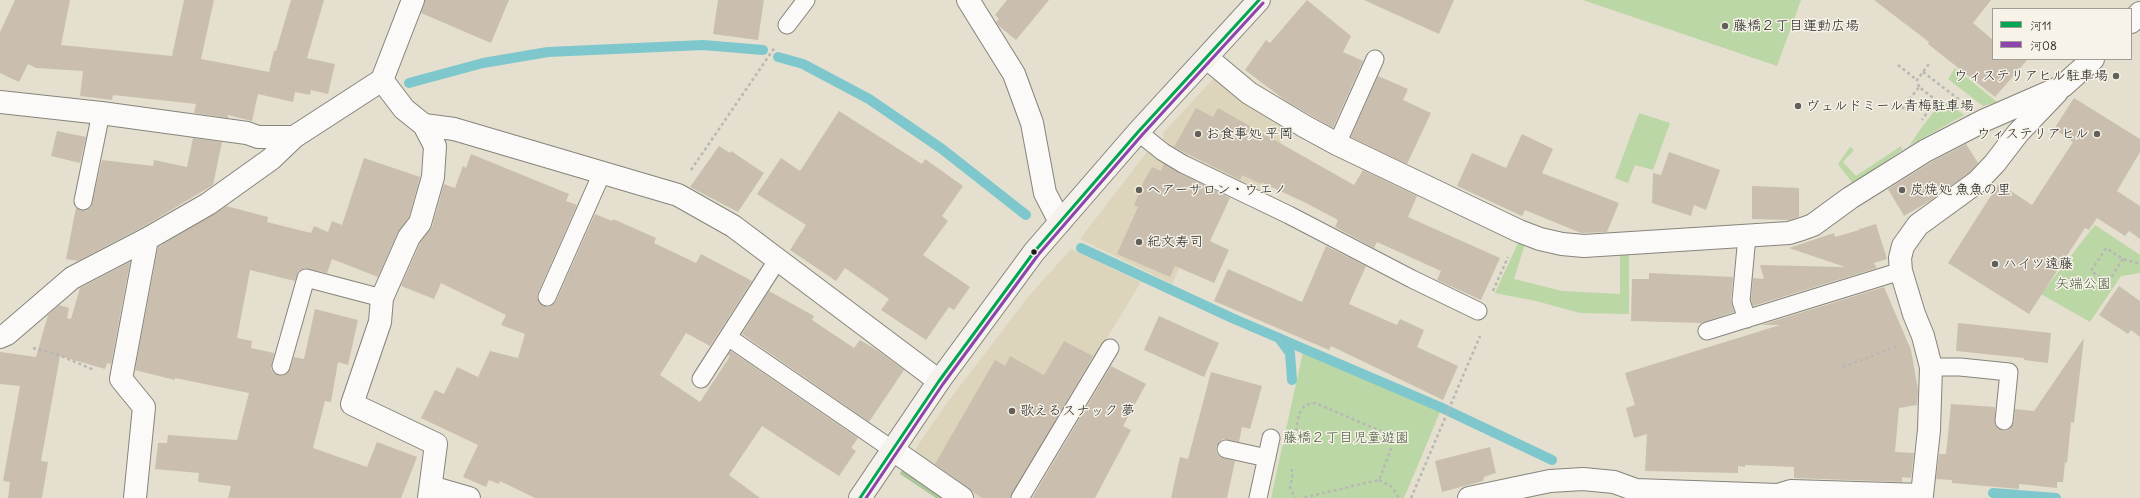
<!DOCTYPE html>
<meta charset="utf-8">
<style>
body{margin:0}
#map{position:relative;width:2140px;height:498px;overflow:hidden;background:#e4dfce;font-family:Delius,"Klee One",sans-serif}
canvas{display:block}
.legend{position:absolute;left:1992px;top:8px;width:140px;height:52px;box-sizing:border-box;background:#f7f3e8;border:1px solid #9f9d96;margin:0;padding:5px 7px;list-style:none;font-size:12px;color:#1c1c1c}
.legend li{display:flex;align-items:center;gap:8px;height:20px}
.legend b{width:20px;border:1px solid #9f9d96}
</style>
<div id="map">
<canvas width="2140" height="498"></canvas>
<ul class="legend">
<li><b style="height:5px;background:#00a651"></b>河11</li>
<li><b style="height:5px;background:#8e44ad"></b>河08</li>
</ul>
</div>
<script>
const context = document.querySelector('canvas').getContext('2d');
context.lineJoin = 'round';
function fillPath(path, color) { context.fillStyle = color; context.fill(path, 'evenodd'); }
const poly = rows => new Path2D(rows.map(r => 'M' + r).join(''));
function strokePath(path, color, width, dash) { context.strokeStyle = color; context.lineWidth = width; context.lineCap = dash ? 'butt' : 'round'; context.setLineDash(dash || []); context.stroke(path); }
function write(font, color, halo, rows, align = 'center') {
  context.font = font + ' Delius,"Klee One",sans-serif'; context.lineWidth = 3; context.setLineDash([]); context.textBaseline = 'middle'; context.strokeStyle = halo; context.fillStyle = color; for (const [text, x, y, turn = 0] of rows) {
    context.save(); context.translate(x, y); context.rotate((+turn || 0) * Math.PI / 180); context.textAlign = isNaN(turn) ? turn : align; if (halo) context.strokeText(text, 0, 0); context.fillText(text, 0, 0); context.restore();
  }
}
const built = poly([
 [1214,78,1288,127,1260,191,1186,156,1163,140,1163,133],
 [1147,152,1175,170,1192,239,1172,284,1080,239],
 [1071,249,1141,282,1010,498,976,498,949,481,912,454,944,407,1028,297]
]);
const green = poly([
 [1583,0,1801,0,1777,66],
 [1955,68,1997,102,1983,106,1948,79],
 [1943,100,1964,115,1909,146,1922,127],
 [1639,113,1670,123,1653,170,1635,165,1628,183,1615,178],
 [1901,146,1902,150,1853,184,1838,164,1850,147,1854,150,1843,162,1856,176],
 [2095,225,2140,255,2140,273,2121,276,2090,322,2041,294],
 [1519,241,1525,244,1514,279,1562,291,1620,294,1620,254,1629,253,1629,314,1580,313,1536,301,1495,293],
 [1303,352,1440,412,1404,498,1271,498]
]);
const forest = poly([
 [903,468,948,498,936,498,900,474]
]);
const stream = poly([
 [778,57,803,64,869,99,942,149,1026,215],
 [409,83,483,63,548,52,703,45,763,50],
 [1081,248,1232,318,1440,407,1552,460],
 [1279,338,1290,353,1292,380],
 [1993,493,2056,498]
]);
const building = poly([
 [15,0,70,0,61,45,172,56,184,0,214,0,201,59,269,72,274,51,276,51,291,0,324,0,307,58,335,64,328,94,311,90,310,95,295,92,293,102,258,94,252,121,228,115,228,118,194,113,196,104,113,95,112,100,80,96,83,71,36,68,28,64,19,82,0,73,0,32],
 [425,0,509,0,491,43,421,13],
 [718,0,764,0,758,40,713,34],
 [1007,0,1049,0,1016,40,999,26,996,22,999,19,995,15],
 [1307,0,1351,36,1343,52,1363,61,1333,128,1286,101,1245,70,1266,40,1270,43],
 [1364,0,1454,0,1439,34],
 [1874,0,1991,0,1973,23,1993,40,1993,59,2028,59,1995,97,1928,44,1929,42],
 [1378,76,1408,89,1403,100,1431,113,1407,164,1351,137],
 [2074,98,2140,139,2140,152,2117,191,2140,206,2140,239,2129,231,2125,236,2097,218,2089,230,2085,228,2029,314,1948,263,1999,183,2032,205,2073,142,2054,129],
 [1196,108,1213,117,1218,108,1354,185,1363,170,1417,196,1408,217,1500,258,1481,300,1437,280,1441,271,1377,242,1374,248,1335,227,1338,220,1306,203,1261,182,1261,184,1242,175,1240,180,1174,147],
 [839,111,922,164,925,159,963,186,942,216,948,221,923,255,970,287,954,310,949,307,926,340,881,310,889,299,845,268,836,281,790,250,806,225,757,194,781,158,800,171],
 [57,131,86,137,80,163,51,156],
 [1522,134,1553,149,1542,173,1619,203,1607,232,1581,233,1525,210,1522,216,1457,186,1472,153,1506,168],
 [193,138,222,142,213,185,141,228,78,261,66,259,76,208,86,211,91,207,102,160,153,166,154,160,187,167],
 [1966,144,1978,163,1969,173,1933,199,1904,216,1888,189,1933,161],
 [719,146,730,153,731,151,764,173,738,212,690,187],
 [1669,152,1720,170,1706,210,1694,205,1691,216,1652,203,1653,173,1661,175],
 [471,154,569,194,566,201,577,205,538,293,537,298,543,306,548,307,556,301,595,214,612,221,613,219,656,238,654,243,696,263,701,254,752,281,710,346,686,333,660,375,700,402,730,356,728,355,731,351,858,438,851,448,856,451,839,476,762,426,729,475,760,498,535,498,500,481,499,484,489,480,486,487,463,477,478,445,421,418,435,390,444,394,457,367,478,377,490,351,518,358,525,334,501,325,506,315,441,283,434,299,401,286,420,243,432,227,444,184,455,188,463,166,466,168],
 [364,158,420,177,409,217,398,232,378,277,332,259,327,273,304,268,299,271,295,281,250,270,237,338,252,341,251,348,274,353,271,369,274,373,283,376,290,369,294,357,304,359,315,309,358,320,348,365,338,362,331,402,325,401,313,448,367,467,377,442,417,457,401,498,228,498,231,486,198,482,199,473,155,469,158,443,167,443,168,435,237,440,249,393,175,378,175,380,135,370,158,247,226,206,268,217,267,222,311,233,314,226,328,232,332,221,342,225],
 [1164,164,1230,198,1210,241,1229,250,1214,283,1175,266,1170,277,1117,254,1138,207,1134,205,1144,181,1152,167,1161,171],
 [1752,186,1799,188,1799,217,1790,220,1752,219],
 [1876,224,1887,259,1874,263,1877,268,1753,306,1751,300,1753,278,1764,279,1760,265,1845,267,1789,248,1834,233,1835,237,1859,230,1860,227,1860,229],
 [1326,246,1366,266,1349,304,1397,325,1400,319,1424,330,1417,347,1458,366,1443,400,1331,346,1329,350,1214,301,1228,269,1302,302],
 [130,262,111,364,107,363,105,369,60,356,41,461,48,462,42,498,8,498,10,482,3,481,20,386,0,384,0,352,36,357,48,315,59,305,69,308,67,318,71,319,80,288],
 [1649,273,1733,277,1731,300,1734,312,1702,323,1631,321,1632,279,1649,279],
 [2119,286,2140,301,2140,337,2131,330,2128,334,2099,315],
 [1884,287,1911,350,1918,390,1917,405,1899,408,1895,452,1914,453,1911,478,1902,477,1902,482,1794,478,1794,467,1745,465,1745,467,1738,466,1738,473,1645,471,1647,434,1634,438,1626,408,1635,405,1625,373,1780,325,1761,325],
 [769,291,814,316,812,320,854,348,860,340,877,350,904,370,869,422,742,334],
 [1159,316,1219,343,1204,377,1144,350],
 [1958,323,2051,333,2048,363,2024,360,2024,358,1956,351],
 [2084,338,2074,423,2071,422,2067,463,2065,462,2063,482,2057,482,2057,488,2019,484,2019,489,1952,483,1952,480,1936,479,1939,454,1946,454,1951,404,1995,407,1995,425,2003,431,2008,430,2014,422,2015,409,2034,411],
 [1064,341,1093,356,1010,498,982,498,935,464,995,360,1005,366,1010,356,1044,375],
 [1111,366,1146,384,1123,426,1131,430,1095,498,1032,498],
 [1211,372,1262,386,1250,429,1242,427,1239,442,1223,439,1216,446,1216,452,1220,457,1235,461,1227,498,1171,498,1180,457,1188,459],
 [1490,447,1496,473,1484,477,1483,481,1442,492,1435,461]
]);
const path = poly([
 [1898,65,1917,80],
 [1923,72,1961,101],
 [1919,87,1917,80,1929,64],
 [1902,109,1919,87,1936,100,1922,120],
 [691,170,775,47],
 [2123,259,2108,282,2091,271,2106,248,2123,259,2140,264],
 [1493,291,1508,257],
 [33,348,59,355,94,370],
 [1843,367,1898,346],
 [1296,431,1299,414,1305,405,1315,403,1383,432,1391,438,1391,449,1379,480,1302,498],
 [1291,469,1293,473,1290,487,1295,498],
 [1379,480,1392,487,1399,498],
 [1411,498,1480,336]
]);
const service = poly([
 [787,25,806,0],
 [1138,132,1163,152,1183,164,1289,215,1412,279,1478,311],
 [1337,144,1375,59],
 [83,201,101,113],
 [547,297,602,173],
 [1747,319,1741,301,1747,236],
 [1707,331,1901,271],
 [728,337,893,450],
 [281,366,306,278,382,298],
 [1931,367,1960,367,2009,372,2004,421],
 [701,379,778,259],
 [1226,449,1267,458],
 [1020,498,1110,348],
 [1258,498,1271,438]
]);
const minor = poly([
 [413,0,382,80,404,109,424,125,435,146,433,177,420,223,409,237,382,298,380,322,352,404,436,444,429,498],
 [968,0,1014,74,1032,123,1045,193,1060,222],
 [2131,22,2140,13],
 [1207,58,1249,93,1304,126,1337,144,1519,231,1540,239,1562,244,1584,246,1789,233,1802,229,1813,225,1850,198,1925,151,1985,120,2063,86,2093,59],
 [0,102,101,113,247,133,258,137,294,137],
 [424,125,454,129,678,195,733,226,939,381],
 [0,337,7,334,72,278,147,239,208,204,271,159,294,137,382,80],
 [893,450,962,498],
 [431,487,469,498],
 [135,498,144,407,121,379,147,239],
 [1469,498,1550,481,1583,479,1614,482,1636,490,1778,495,1791,491,1922,495,1929,430,1931,367,1923,336,1914,314,1901,271,1900,258,1903,246,1918,225,1977,182,1995,163,2018,133,2057,92]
]);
const secondary = poly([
 [860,498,939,381,1034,252,1138,132,1259,0]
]);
const bus1 = poly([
 [860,498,939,381,1034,252,1138,132,1259,0]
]);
const bus2 = poly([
 [866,498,943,384,1038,255,1142,135,1263,3]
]);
const markers = [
 [1725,26,4,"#62605a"],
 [2116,76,4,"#62605a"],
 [1798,106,4,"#62605a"],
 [1198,134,4,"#62605a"],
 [2097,134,4,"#62605a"],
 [1139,190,4,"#62605a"],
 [1902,190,4,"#62605a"],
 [1139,242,4,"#62605a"],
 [1034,252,3.5,"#1c1c1c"],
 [1995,264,4,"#62605a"],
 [1012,411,4,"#62605a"]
];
const poiNames = [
 ["藤橋２丁目運動広場",1733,26],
 ["ウィステリアヒル駐車場",2108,76,"right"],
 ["ヴェルドミール青梅駐車場",1806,106],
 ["お食事処 平岡",1206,134],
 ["ウィステリアヒル",2089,134,"right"],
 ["ヘアーサロン・ウエノ",1147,190],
 ["炭焼処 魚魚の里",1910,190],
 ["紀文寿司",1147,242],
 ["ハイツ遠藤",2003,264],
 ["歌えるスナック 夢",1020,411]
];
const parkNames = [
 ["矢端公園",2083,284],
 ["藤橋２丁目児童遊園",1346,438]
];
fillPath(built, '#dcd5bc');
fillPath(green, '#bbd7a5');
fillPath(forest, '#aac69b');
strokePath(stream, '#7ec8cd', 10);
fillPath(building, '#cabfaf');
strokePath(service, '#86847b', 19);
strokePath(minor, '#86847b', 24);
strokePath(secondary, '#86847b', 24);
strokePath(path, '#b8b7b4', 2.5, [3, 3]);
strokePath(service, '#fbfaf8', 17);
strokePath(minor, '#fbfaf8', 22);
strokePath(secondary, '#f5f2ed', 22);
strokePath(bus1, '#00a651', 3);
strokePath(bus2, '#8e44ad', 3);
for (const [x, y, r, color] of markers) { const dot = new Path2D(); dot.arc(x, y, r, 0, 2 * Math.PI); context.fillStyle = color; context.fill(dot); strokePath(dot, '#f7f3e8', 1.5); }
write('14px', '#1c1c1c', '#f7f3e8', poiNames, 'left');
write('14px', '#485b40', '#f7f3e8', parkNames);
</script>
